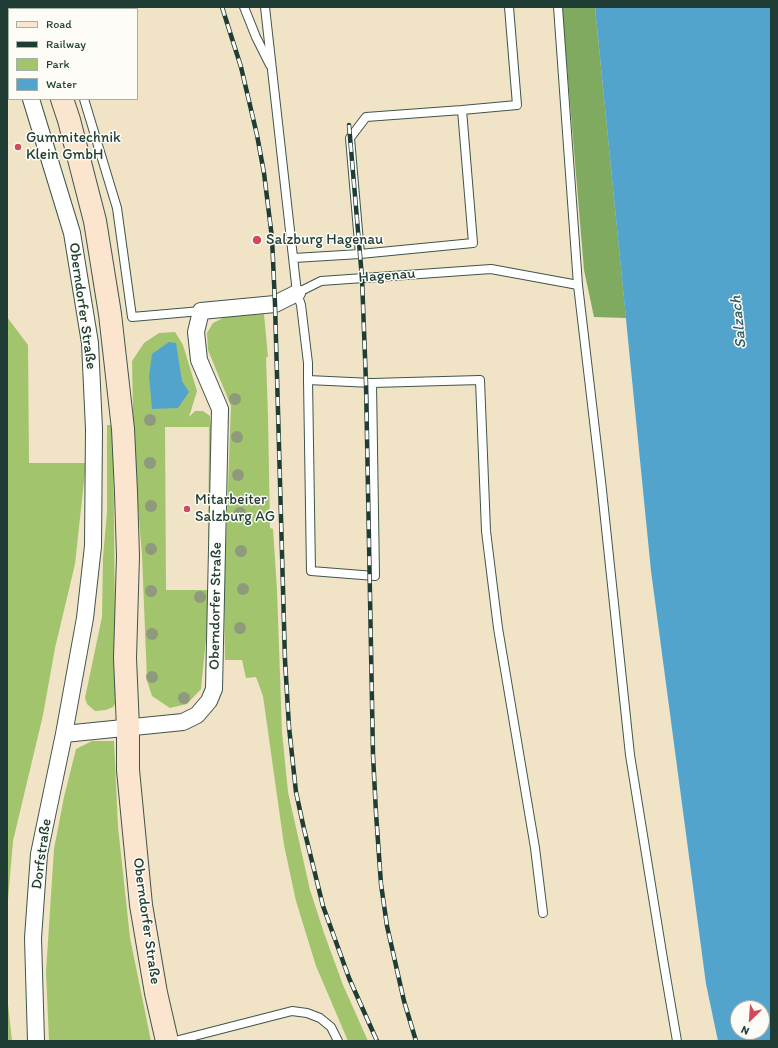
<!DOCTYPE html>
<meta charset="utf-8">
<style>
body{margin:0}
#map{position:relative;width:778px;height:1048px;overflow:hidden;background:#f0e3c6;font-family:Itim,sans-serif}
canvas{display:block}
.frame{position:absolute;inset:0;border:8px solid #1f3d34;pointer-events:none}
.legend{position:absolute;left:8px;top:8px;width:130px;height:92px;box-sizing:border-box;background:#fdfcf7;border:1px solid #a4b0a9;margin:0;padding:5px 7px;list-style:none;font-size:12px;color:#1f3d34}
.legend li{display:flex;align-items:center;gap:8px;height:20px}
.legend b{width:20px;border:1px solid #a4b0a9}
.north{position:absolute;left:730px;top:1000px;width:40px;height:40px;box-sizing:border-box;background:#fdfcf7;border:1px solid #a4b0a9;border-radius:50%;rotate:205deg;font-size:11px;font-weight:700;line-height:16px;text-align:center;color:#1f3d34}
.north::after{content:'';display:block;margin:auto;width:14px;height:18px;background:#d1495b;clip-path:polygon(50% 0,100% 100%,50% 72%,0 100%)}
</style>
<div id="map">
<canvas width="778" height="1048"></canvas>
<div class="frame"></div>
<ul class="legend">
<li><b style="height:5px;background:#fce5cf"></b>Road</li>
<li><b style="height:5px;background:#1f3d34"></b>Railway</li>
<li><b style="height:11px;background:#a1c46d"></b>Park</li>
<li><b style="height:11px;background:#53a4cd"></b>Water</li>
</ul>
<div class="north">N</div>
</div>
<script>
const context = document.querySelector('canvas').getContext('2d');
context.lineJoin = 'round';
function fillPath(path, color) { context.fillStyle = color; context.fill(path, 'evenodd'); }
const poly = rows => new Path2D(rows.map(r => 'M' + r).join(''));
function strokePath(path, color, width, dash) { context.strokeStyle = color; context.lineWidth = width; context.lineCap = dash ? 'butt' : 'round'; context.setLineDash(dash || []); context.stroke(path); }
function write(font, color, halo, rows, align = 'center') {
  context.font = font + ' Itim,sans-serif'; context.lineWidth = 3; context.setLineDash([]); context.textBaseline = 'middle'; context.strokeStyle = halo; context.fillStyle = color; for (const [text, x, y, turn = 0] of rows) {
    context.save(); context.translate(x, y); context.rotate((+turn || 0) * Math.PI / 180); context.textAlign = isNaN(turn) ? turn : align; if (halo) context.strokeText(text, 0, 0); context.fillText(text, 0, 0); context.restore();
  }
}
const green = poly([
 [264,314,268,357,266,357,268,417,270,528,273,529,277,590,282,732,288,792,310,890,324,933,343,985,368,1041,348,1041,316,966,296,901,284,845,263,696,256,677,246,678,242,660,225,660,224,596,231,406,208,350,207,333,213,323,225,317],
 [7,317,28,345,29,463,86,463,75,564,55,648,43,715,13,841,7,911],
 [175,332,183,345,197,391,189,417,195,411,203,411,210,416,211,427,210,598,201,689,187,704,170,708,152,696,147,680,142,555,134,459,132,361,144,343,159,333],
 [165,427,209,427,208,590,166,590],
 [107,425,113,425,115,623,118,699,113,707,106,710,95,711,87,704,85,698,102,617,103,557,107,512],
 [92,741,114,741,118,827,130,938,151,1041,49,1041,46,972,54,849,64,797,76,749],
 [7,995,12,1041,7,1041]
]);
const forest = poly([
 [562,7,595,7,626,318,594,317,584,270]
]);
const water = poly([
 [595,7,771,7,771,1041,718,1041,706,984,651,571],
 [738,1008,762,1008,762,1032,738,1032],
 [169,342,176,343,182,381,189,392,178,408,152,409,149,376,152,354]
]);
const lane = poly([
 [46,7,47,9],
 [244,7,256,37,270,65],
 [265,7,297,293,301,305,308,363,308,380,311,571,375,576,372,383,308,380],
 [558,7,578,285,601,481,630,755,663,959,677,1041],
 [84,99,117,208,132,317,201,311],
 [462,110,517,105,509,7],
 [294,258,360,254,473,243,462,110,366,117,350,138,360,254],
 [297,293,321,281,491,269,578,285],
 [372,383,480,380,486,531,498,628,535,848,543,913],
 [175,1041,292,1011,307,1013,320,1018,331,1027,338,1041]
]);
const street = poly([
 [7,35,9,40],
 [31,99,72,233,90,343,94,429,93,546,85,618,64,734,39,854,33,938,36,1041],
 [64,734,183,722,197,715,209,701,214,689,220,409,199,360,196,332,201,311,275,304,297,293]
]);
const secondary = poly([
 [27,7,28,9],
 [62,99,69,120,95,221,110,314,123,429,126,492,128,556,125,658,128,728,128,770,141,905,156,993,167,1041]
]);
const rail = poly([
 [222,7,241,67,257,135,264,173,272,238,275,304,285,660,289,727,296,792,304,829,323,906,349,978,377,1041],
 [349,125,362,278,366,383,373,755,376,813,381,884,387,926,404,1001,416,1041]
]);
const trees = [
 [235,399],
 [150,420],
 [237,437],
 [150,463],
 [238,475],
 [151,506],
 [240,513],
 [151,549],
 [241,551],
 [243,589],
 [151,591],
 [200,597],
 [240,628],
 [152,634],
 [152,677],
 [184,698]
];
const markers = [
 [18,147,4,"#d1495b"],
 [257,240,5,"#d1495b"],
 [187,509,4,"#d1495b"]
];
const poiNames = [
 ["Gummitechnik",26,138],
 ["Klein GmbH",26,155],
 ["Salzburg Hagenau",266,240],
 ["Mitarbeiter",195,500],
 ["Salzburg AG",195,517]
];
const streetNames = [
 ["Hagenau",387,276,-4],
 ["Oberndorfer Straße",82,306,82],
 ["Oberndorfer Straße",216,606,-89],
 ["Dorfstraße",42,854,-82],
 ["Oberndorfer Straße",146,921,82]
];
const waterNames = [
 ["Salzach",739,322,-96]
];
fillPath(green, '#a1c46d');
fillPath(forest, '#80aa60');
fillPath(water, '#53a4cd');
strokePath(lane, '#3e564a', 10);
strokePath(street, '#3e564a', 18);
strokePath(secondary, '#3e564a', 24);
strokePath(lane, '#fff', 8);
strokePath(street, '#fff', 16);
strokePath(secondary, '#fce5cf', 22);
strokePath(rail, '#1f3d34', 4.5);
strokePath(rail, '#fdfcf7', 3, [9]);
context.fillStyle = '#8f9a7d';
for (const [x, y] of trees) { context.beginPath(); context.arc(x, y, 6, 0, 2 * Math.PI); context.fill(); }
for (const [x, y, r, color] of markers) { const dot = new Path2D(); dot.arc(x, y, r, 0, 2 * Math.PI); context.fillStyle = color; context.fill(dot); strokePath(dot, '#fdfcf7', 1.5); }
write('15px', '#1f3d34', '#fdfcf7', poiNames, 'left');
write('15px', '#1f3d34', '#fdfcf7', streetNames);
write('italic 16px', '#31616a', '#fdfcf7', waterNames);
</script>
